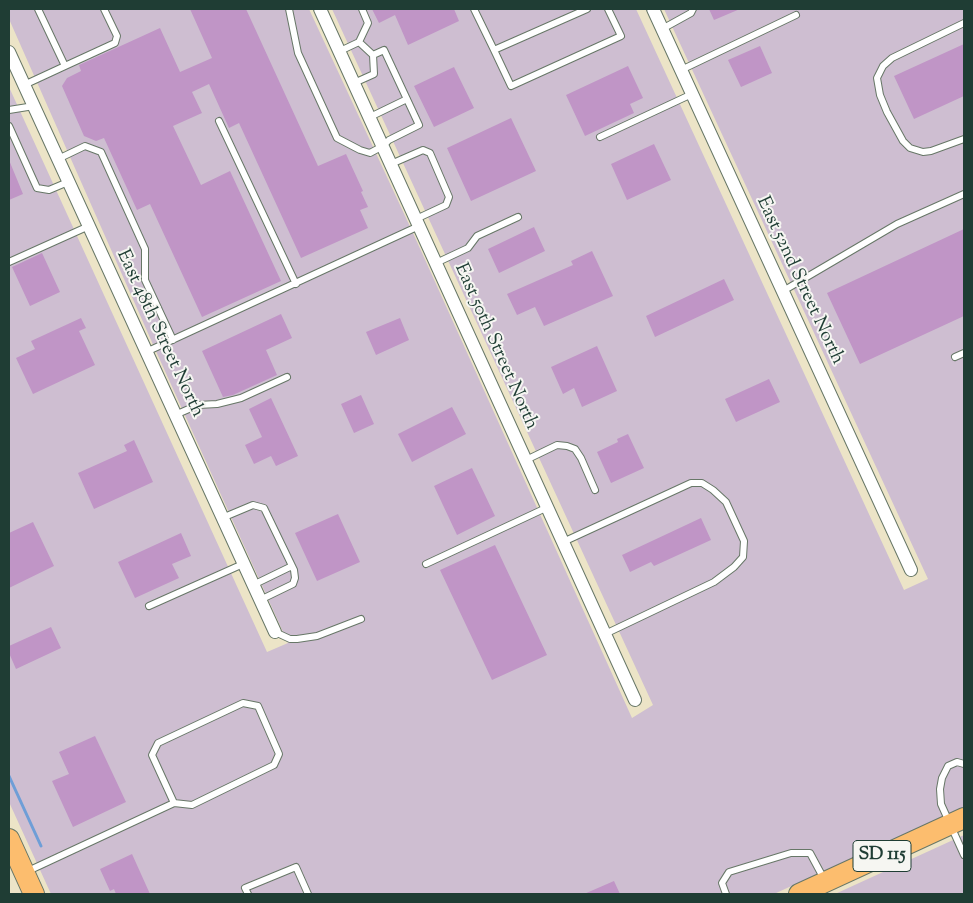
<!DOCTYPE html>
<style>
body{margin:0}
#map{position:relative;width:973px;height:903px;overflow:hidden;background:#ece4c7;font-family:"Sorts Mill Goudy",serif}
canvas{display:block}
.frame{position:absolute;inset:0;border:10px solid #1f3d34;pointer-events:none}
</style>
<div id="map">
<canvas width="973" height="903"></canvas>
<div class="frame"></div>
</div>
<script>
const context = document.querySelector('canvas').getContext('2d');
context.lineJoin = 'round';
function fillPath(path, color) { context.fillStyle = color; context.fill(path, 'evenodd'); }
const poly = rows => new Path2D(rows.map(r => 'M' + r).join(''));
function strokePath(path, color, width, dash) { context.strokeStyle = color; context.lineWidth = width; context.lineCap = dash ? 'butt' : 'round'; context.setLineDash(dash || []); context.stroke(path); }
function write(font, color, halo, rows, align = 'center') {
  context.font = font + ' "Sorts Mill Goudy",serif'; context.lineWidth = 4; context.setLineDash([]); context.textBaseline = 'middle'; context.strokeStyle = halo; context.fillStyle = color; for (const [text, x, y, turn = 0] of rows) {
    context.save(); context.translate(x, y); context.rotate((+turn || 0) * Math.PI / 180); context.textAlign = isNaN(turn) ? turn : align; if (halo) context.strokeText(text, 0, 0); context.fillText(text, 0, 0); context.restore();
  }
}
const industrial = poly([
 [9,9,309,9,413,233,632,718,653,705,332,9,636,9,904,590,928,579,664,9,964,9,964,807,774,894,51,894,9,802,9,87,267,652,288,643,155,349,9,19],
 [964,835,964,894,835,894]
]);
const stream = poly([
 [9,776,41,846]
]);
const building = poly([
 [190,9,246,9,318,166,346,154,363,191,361,192,368,207,360,210,368,228,301,258,239,123,229,128,209,84,192,92,202,113,173,126,201,185,230,171,281,281,202,317,150,204,137,210,104,138,96,141,84,136,62,86,67,78,81,71,79,65,160,28,180,72,212,58],
 [372,9,454,9,459,21,408,45,395,15,379,23],
 [709,9,740,9,714,20],
 [964,44,964,96,914,119,894,76],
 [760,46,772,73,741,87,728,60],
 [628,66,643,98,630,104,634,113,585,136,566,95],
 [454,67,474,108,434,127,414,86],
 [511,118,536,171,471,201,447,148],
 [654,144,671,180,627,200,611,164],
 [9,160,23,194,9,200],
 [534,227,545,251,499,273,488,249],
 [964,229,964,316,860,364,827,293],
 [592,251,613,296,544,326,535,307,517,315,507,294,573,265,571,261],
 [42,253,60,292,30,306,12,267],
 [724,279,734,300,655,337,646,316],
 [281,314,292,338,266,350,277,375,233,395,223,397,202,351],
 [81,318,86,328,79,331,95,365,33,394,16,358,35,349,31,341],
 [400,318,409,340,376,355,366,332],
 [597,346,617,391,582,407,574,388,563,394,551,367],
 [769,379,780,402,736,422,725,399],
 [361,395,374,424,354,433,341,404],
 [271,398,298,456,276,466,271,456,254,464,245,445,262,437,249,409],
 [452,407,466,434,412,462,398,434],
 [628,434,644,468,611,483,597,452,618,442,617,439],
 [134,440,153,482,94,509,78,473,127,451,124,445],
 [472,468,495,516,457,535,434,486],
 [338,514,360,562,317,581,295,533],
 [701,518,711,540,654,566,651,562,630,572,622,555],
 [33,522,54,566,9,588,9,533],
 [181,533,191,556,172,564,179,578,135,598,118,562],
 [495,545,547,655,492,680,440,570],
 [51,627,61,648,16,669,9,653,9,646],
 [95,736,126,802,73,827,52,781,69,774,59,752],
 [132,854,150,894,116,894,114,889,110,891,100,869],
 [614,881,620,894,584,894]
]);
const service = poly([
 [289,9,298,53,337,138,360,150,370,153,383,146,389,140,419,125,384,50,373,55],
 [474,9,494,50],
 [587,9,494,50,511,86,621,36,608,9],
 [964,23,892,58,883,66,877,78,880,95,887,112,903,141,910,148,923,152,931,151,964,139],
 [662,29,691,13,693,9],
 [359,42,368,23,362,9],
 [340,51,359,42,373,55,374,74,354,83],
 [65,66,115,43,117,36,104,9],
 [681,70,796,15],
 [24,85,65,66,38,9],
 [9,110,34,106],
 [370,117,407,99],
 [219,121,296,284],
 [9,126,37,188,49,190,68,182],
 [600,137,692,94],
 [58,159,85,146,101,152,145,249,145,280,173,340],
 [391,164,423,150,430,153,449,197,446,205,416,219],
 [9,262,89,226],
 [436,263,468,248,477,236,518,217],
 [783,291,897,224,964,194],
 [146,352,419,226],
 [955,357,964,353],
 [175,415,198,405,217,404,241,398,287,377],
 [526,460,557,445,567,446,575,449,581,458,595,490],
 [222,518,253,505,264,508,294,570,295,578,293,584,260,600],
 [563,542,691,483,702,483,713,490,726,502,744,541,743,557,734,567,714,582,605,634],
 [426,564,548,507],
 [253,585,292,566],
 [149,606,243,564],
 [275,632,290,639,297,639,317,636,361,619],
 [964,764,957,762,948,766,942,778,940,789,941,804,964,855],
 [28,871,174,803,192,805,274,765,279,754,258,706,243,703,158,743,152,755,174,803],
 [248,894,245,888,296,867,308,894],
 [726,894,722,883,729,872,791,853,810,853,824,879]
]);
const minor = poly([
 [320,9,635,700],
 [653,9,911,570],
 [9,52,275,632]
]);
const primary = poly([
 [9,839,34,894],
 [799,894,964,818]
]);
const shields = [
 [882,856,58]
];
const shieldNames = [
 ["SD 115",882,856]
];
const streetNames = [
 ["East 52nd Street North",799,281,65],
 ["East 48th Street North",159,334,65],
 ["East 50th Street North",495,347,66]
];
fillPath(industrial, '#cebed1');
strokePath(stream, '#6e9ed7', 3);
fillPath(building, '#c095c6');
strokePath(service, '#677767', 8);
strokePath(minor, '#677767', 14);
strokePath(primary, '#677767', 22);
strokePath(service, '#fff', 6);
strokePath(minor, '#fff', 12);
strokePath(primary, '#fcbd6e', 20);
for (const [x, y, w] of shields) { const box = new Path2D(); box.roundRect(x - w / 2, y - 15.5, w, 31, 4); context.fillStyle = '#f6f6f2'; context.fill(box); strokePath(box, '#1f3d34', 1); }
write('bold 18px', '#1f3d34', null, shieldNames);
write('19px', '#1f3d34', '#f6f6f2', streetNames);
</script>
